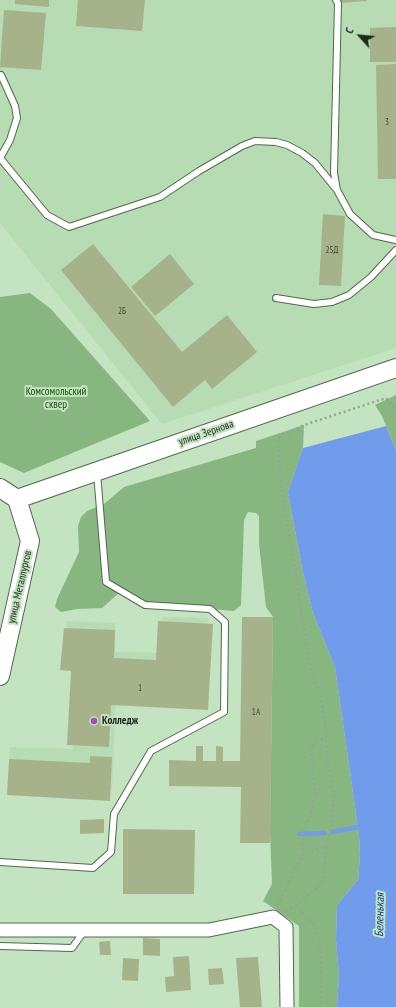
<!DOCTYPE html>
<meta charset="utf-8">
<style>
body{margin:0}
#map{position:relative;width:396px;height:1007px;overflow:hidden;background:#c4e3c0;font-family:"PT Sans Narrow",sans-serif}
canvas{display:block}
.north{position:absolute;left:340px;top:16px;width:40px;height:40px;-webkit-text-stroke:3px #c4e3c0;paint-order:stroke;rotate:297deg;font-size:11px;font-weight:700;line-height:16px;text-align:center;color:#1e291c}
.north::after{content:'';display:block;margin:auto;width:14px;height:18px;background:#1e291c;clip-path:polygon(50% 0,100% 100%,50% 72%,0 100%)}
</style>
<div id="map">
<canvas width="396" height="1007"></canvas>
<div class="north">С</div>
</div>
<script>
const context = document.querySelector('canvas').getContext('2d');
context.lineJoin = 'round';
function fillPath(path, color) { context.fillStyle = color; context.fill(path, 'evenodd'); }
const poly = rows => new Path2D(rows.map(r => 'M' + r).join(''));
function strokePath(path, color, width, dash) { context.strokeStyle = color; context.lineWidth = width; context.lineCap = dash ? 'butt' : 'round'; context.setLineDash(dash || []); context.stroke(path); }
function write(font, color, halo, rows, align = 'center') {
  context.font = font + ' "PT Sans Narrow",sans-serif'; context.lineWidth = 4; context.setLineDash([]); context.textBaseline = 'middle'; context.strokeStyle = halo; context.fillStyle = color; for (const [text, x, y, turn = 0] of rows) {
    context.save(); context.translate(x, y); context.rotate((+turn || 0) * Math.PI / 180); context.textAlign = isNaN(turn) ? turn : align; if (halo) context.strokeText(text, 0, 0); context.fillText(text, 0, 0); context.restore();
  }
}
const built = poly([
 [0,0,396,0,396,348,162,424,0,223],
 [163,617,208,618,206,695,116,692,112,790,9,787,10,747,73,749,76,658,65,658,67,621,115,623,115,652,161,653]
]);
const green = poly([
 [30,293,51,309,150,421,24,473,0,462,0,297],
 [396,395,396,450,382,416,375,405],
 [304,425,303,448,288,492,302,568,313,613,335,667,359,835,360,856,358,880,337,905,336,940,339,976,337,1007,299,1007,299,926,263,901,272,884,270,830,273,617,266,607,259,544,259,516,256,513,248,512,244,520,241,605,234,611,210,609,161,608,120,592,102,608,77,609,61,612,55,607,57,599,79,552,78,526,81,517,87,511,104,504,124,487,256,448,256,441]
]);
const water = poly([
 [386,426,396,450,396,1007,337,1007,339,976,336,940,337,905,358,880,360,856,359,835,335,667,313,613,302,568,288,492,303,448]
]);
const stream = poly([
 [333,832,363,826],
 [299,834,325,833]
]);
const building = poly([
 [15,0,49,0,49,7,15,4],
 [78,0,145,0,142,31,76,26],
 [338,0,367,0,367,1,338,3],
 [4,10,46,13,41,70,0,67],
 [396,27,396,62,370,62,370,28],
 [396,64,396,179,378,179,376,65],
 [323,214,345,216,341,286,319,285],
 [93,244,182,352,227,315,257,352,212,389,205,380,173,407,61,270],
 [170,254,194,284,155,316,131,287],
 [242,617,273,617,270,843,240,843,241,787,169,786,169,760,196,761,196,746,203,746,203,761,216,761,216,746,223,747,223,761,240,761],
 [158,621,213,624,208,710,111,705,109,747,67,745,71,671,60,670,64,628,115,630,114,658,156,660],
 [90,756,112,757,110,801,7,795,9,759,90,763],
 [104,819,104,833,80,834,80,820],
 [123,829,195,830,194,894,123,894],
 [143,938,160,939,160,956,143,955],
 [110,941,111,955,100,955,99,942],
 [189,956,191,990,166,992,165,977,174,976,173,957],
 [258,957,262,1007,240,1007,236,958],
 [123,958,139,959,138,981,122,980],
 [222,968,224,984,209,985,208,969]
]);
const path = poly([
 [315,795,311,752,314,743,322,739,326,740],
 [303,855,303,827,309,820,315,795,321,791,333,786],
 [278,905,291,876,303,855,326,845,332,822,334,795,327,755,325,722,320,694,311,670,299,598,293,554,282,496,278,438,304,425,386,398,396,410],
 [296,906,324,881,326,845],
 [286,911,296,906,316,927,321,953,321,1007]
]);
const service = poly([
 [336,0,338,3,334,173,337,190,350,214,373,235,396,240],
 [0,158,47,215,69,227,160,197,199,171,242,146,255,141,276,142,287,145,302,153,315,163,337,190],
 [0,158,10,140,17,118,15,106,1,75],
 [276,298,314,304,332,302,349,295,371,277,396,250],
 [0,862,93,868,111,852,114,814,151,751,224,712,225,622,210,609,145,605,106,582,97,473],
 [0,946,72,948,85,930]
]);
const minor = poly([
 [0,930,209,930,273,917,286,927,287,1007]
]);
const secondary = poly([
 [0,488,17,499],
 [17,499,396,368],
 [0,676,30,541,17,499]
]);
const markers = [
 [94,721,4,"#a64bb5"]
];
const numberNames = [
 ["3",387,122],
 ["25Д",332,250],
 ["2Б",122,311],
 ["1",140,688],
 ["1А",256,712]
];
const parkNames = [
 ["Комсомольский",56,392],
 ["сквер",56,405]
];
const streetNames = [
 ["улица Зернова",206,433,-19],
 ["улица Металлургов",20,587,-77]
];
const poiNames = [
 ["Колледж",102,721]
];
const waterNames = [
 ["Беленькая",380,915,-89]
];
fillPath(built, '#b7dbb2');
fillPath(green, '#87b681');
fillPath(water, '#719ceb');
strokePath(stream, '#719ceb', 4.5);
fillPath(building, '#a6b38a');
strokePath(service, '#4f6a4b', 8);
strokePath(minor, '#4f6a4b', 15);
strokePath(secondary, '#4f6a4b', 20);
strokePath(path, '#8fa88c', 2.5, [2, 3]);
strokePath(service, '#fff', 6);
strokePath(minor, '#fff', 13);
strokePath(secondary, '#fff', 18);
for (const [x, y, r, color] of markers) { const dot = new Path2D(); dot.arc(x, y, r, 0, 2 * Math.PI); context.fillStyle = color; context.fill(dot); strokePath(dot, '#c4e3c0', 1.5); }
write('9px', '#404c38', null, numberNames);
write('11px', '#0f5508', '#c4e3c0', parkNames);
write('11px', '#1e291c', '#c4e3c0', streetNames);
write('bold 11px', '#1e291c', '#c4e3c0', poiNames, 'left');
write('italic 12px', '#0b3a94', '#c4e3c0', waterNames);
</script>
